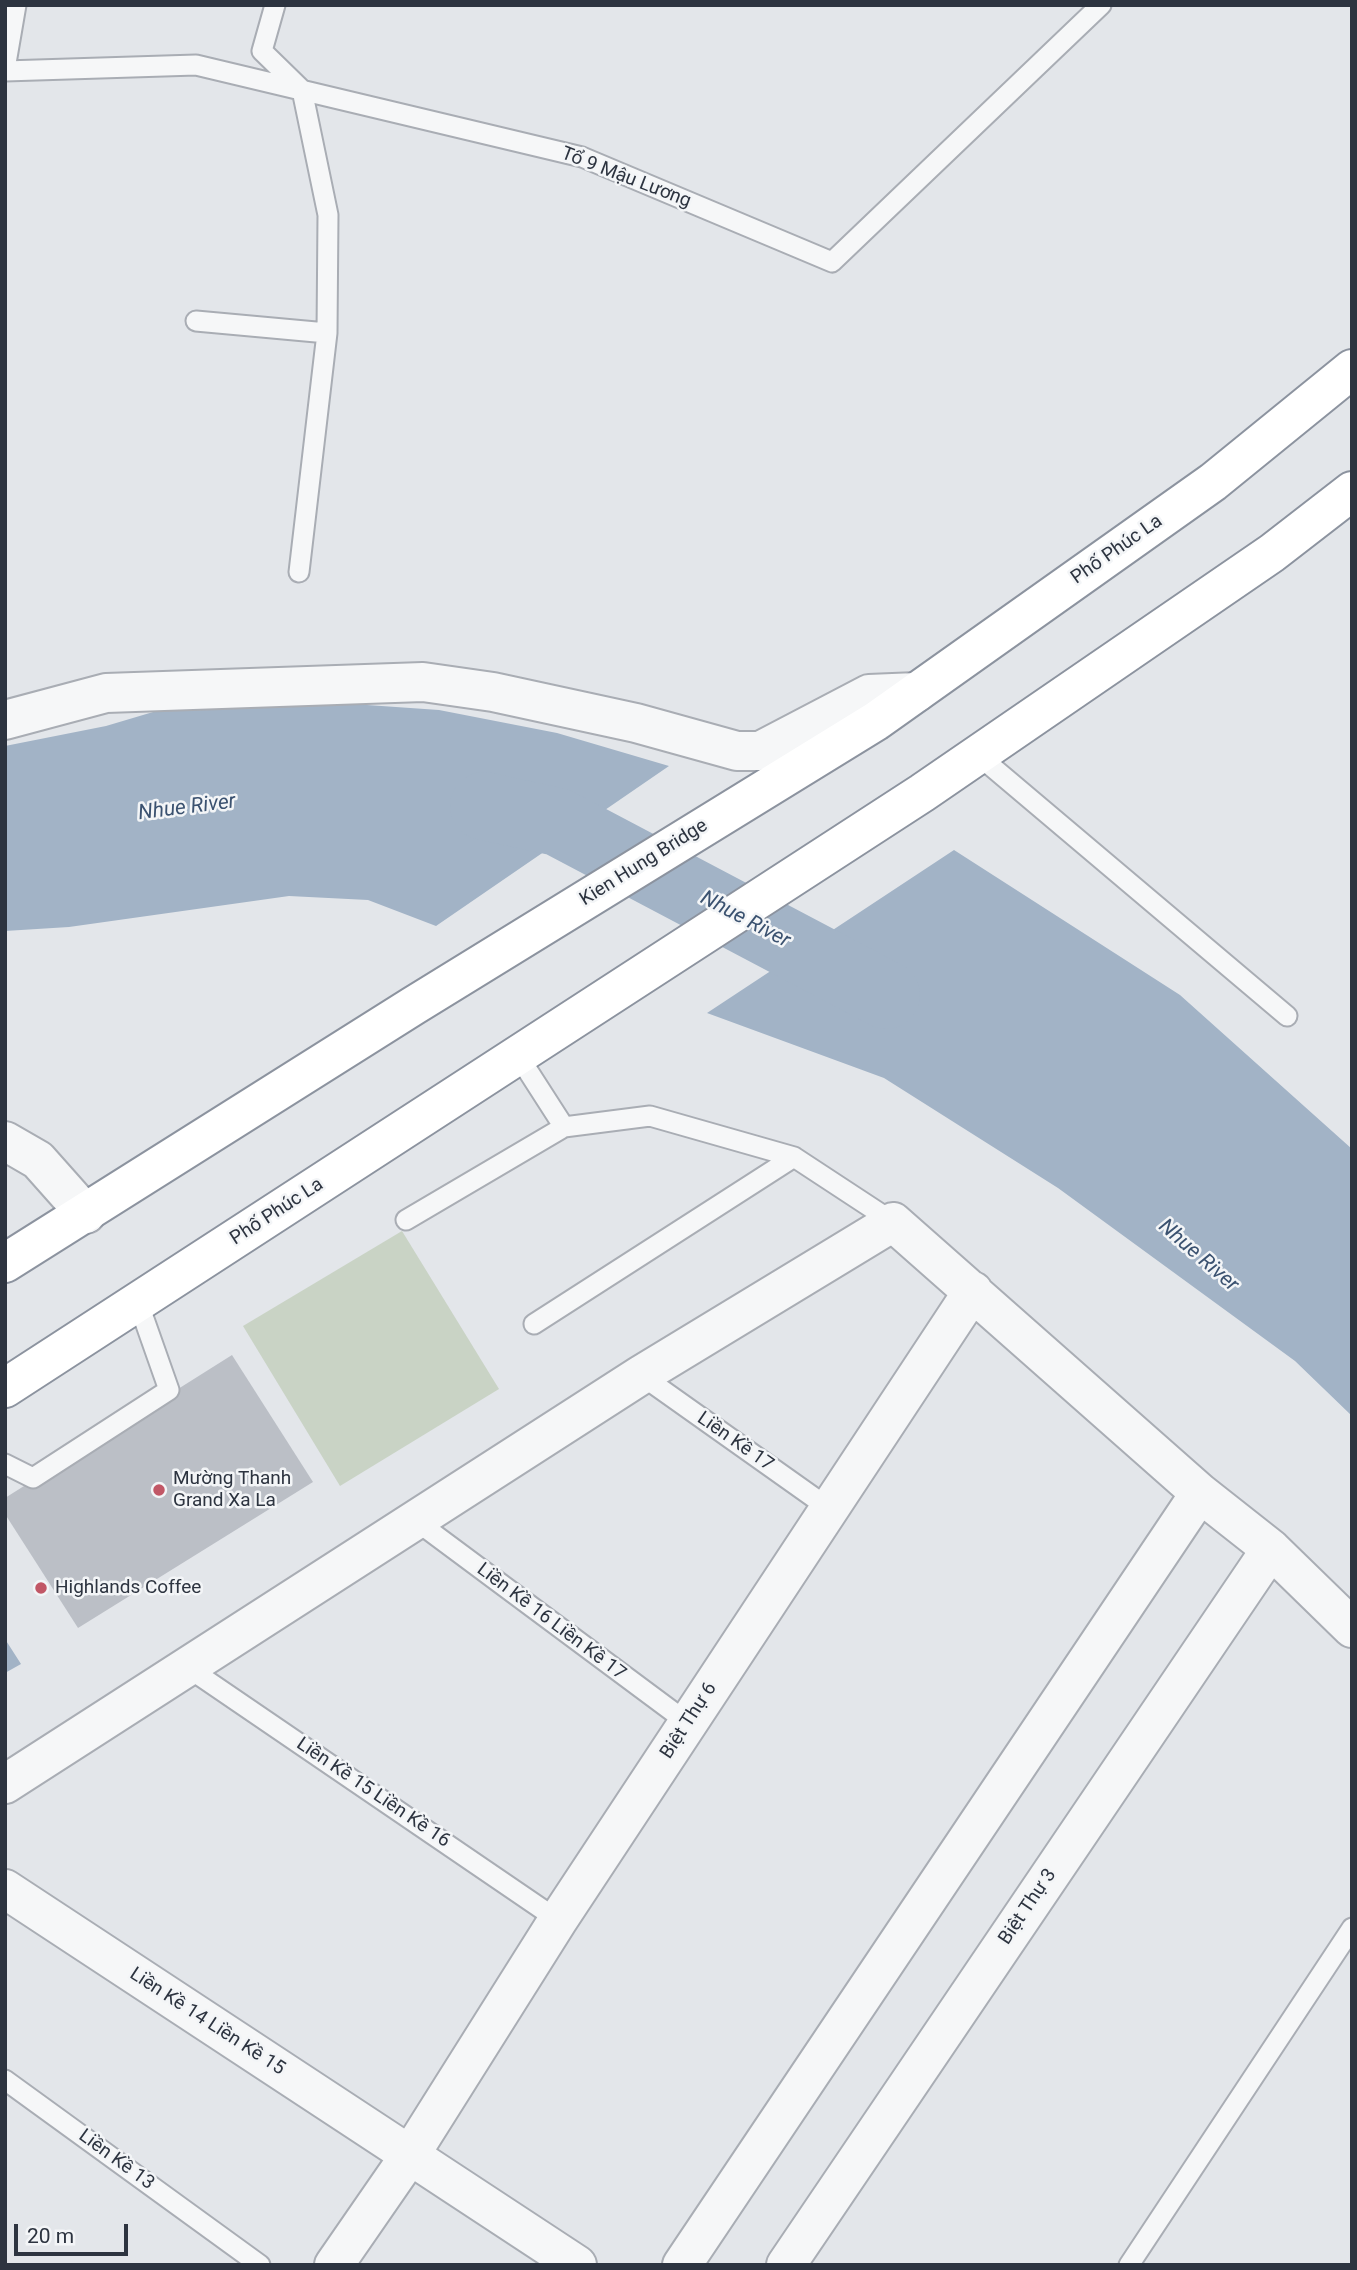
<!DOCTYPE html>
<meta charset="utf-8">
<style>
body{margin:0}
#map{position:relative;width:1357px;height:2270px;overflow:hidden;background:#e3e6ea;font-family:Roboto,sans-serif}
canvas{display:block}
.frame{position:absolute;inset:0;border:7px solid #2d3440;pointer-events:none}
.scale{position:absolute;left:14px;top:2224px;width:114px;height:32px;box-sizing:border-box;border:4px solid #2d3440;border-top:0;padding-left:9px;font-size:21px;line-height:24px;white-space:nowrap;color:#2d3440;-webkit-text-stroke:5px #f3f5f7;paint-order:stroke}
</style>
<div id="map">
<canvas width="1357" height="2270"></canvas>
<div class="frame"></div>
<div class="scale">20 m</div>
</div>
<script>
const context = document.querySelector('canvas').getContext('2d');
context.lineJoin = 'round';
function fillPath(path, color) { context.fillStyle = color; context.fill(path, 'evenodd'); }
const poly = rows => new Path2D(rows.map(r => 'M' + r).join(''));
function strokePath(path, color, width, dash) { context.strokeStyle = color; context.lineWidth = width; context.lineCap = dash ? 'butt' : 'round'; context.setLineDash(dash || []); context.stroke(path); }
function write(font, color, halo, rows, align = 'center') {
  context.font = font + ' Roboto,sans-serif'; context.lineWidth = 5; context.setLineDash([]); context.textBaseline = 'middle'; context.strokeStyle = halo; context.fillStyle = color; for (const [text, x, y, turn = 0] of rows) {
    context.save(); context.translate(x, y); context.rotate((+turn || 0) * Math.PI / 180); context.textAlign = isNaN(turn) ? turn : align; if (halo) context.strokeText(text, 0, 0); context.fillText(text, 0, 0); context.restore();
  }
}
const green = poly([
 [402,1231,499,1389,340,1486,243,1326]
]);
const water = poly([
 [324,702,439,710,557,733,669,766,436,926,368,900,289,896,69,927,5,931,5,746,106,726,180,704],
 [954,850,1180,995,1352,1149,1352,1416,1295,1361,1058,1188,884,1078,707,1013],
 [5,1639,21,1664,5,1673]
]);
const river = poly([
 [484,806,558,822,886,995]
]);
const building = poly([
 [232,1355,313,1482,78,1628,5,1514,5,1498]
]);
const lane = poly([
 [5,69,16,5],
 [5,71,196,65,582,157,832,262,1101,5],
 [196,321,327,333,328,215,302,90,262,51,275,5],
 [299,572,327,333],
 [978,755,1287,1016],
 [519,1057,564,1127],
 [406,1220,564,1127,650,1116,794,1157,893,1222],
 [534,1324,794,1157],
 [641,1375,830,1509],
 [5,1464,33,1478,169,1390,138,1302],
 [415,1520,688,1723],
 [187,1667,558,1920],
 [5,2080,260,2265],
 [1129,2265,1352,1928]
]);
const street = poly([
 [5,720,106,693,423,682,493,692,636,723,737,751,760,751,869,694,917,692],
 [5,1141,38,1160,86,1214],
 [5,1784,641,1375,893,1222,1200,1493,1271,1549,1352,1628],
 [5,1889,577,2265],
 [334,2265,410,2155,558,1920,973,1291],
 [682,2265,1200,1493],
 [786,2265,1271,1549]
]);
const highway = poly([
 [5,1263,413,1006,876,721,1213,482,1352,369],
 [5,1388,922,793,1272,553,1352,491]
]);
const markers = [
 [159,1490,7,"#c15766"],
 [41,1588,7,"#c15766"]
];
const streetNames = [
 ["Tổ 9 Mậu Lương",626,178,21],
 ["Phố Phúc La",1117,550,-35],
 ["Kien Hung Bridge",644,863,-32],
 ["Phố Phúc La",277,1212,-33],
 ["Liền Kề 17",735,1442,35],
 ["Liền Kề 16 Liền Kề 17",551,1622,37],
 ["Biệt Thự 6",689,1721,-57],
 ["Liền Kề 15 Liền Kề 16",373,1793,34],
 ["Biệt Thự 3",1028,1907,-56],
 ["Liền Kề 14 Liền Kề 15",207,2022,33],
 ["Liền Kề 13",116,2160,36]
];
const poiNames = [
 ["Mường Thanh",173,1479],
 ["Grand Xa La",173,1501],
 ["Highlands Coffee",55,1588]
];
const waterNames = [
 ["Nhue River",187,808,-7],
 ["Nhue River",745,920,28],
 ["Nhue River",1198,1256,41]
];
fillPath(green, '#c9d3c5');
fillPath(water, '#a2b3c6');
strokePath(river, '#a2b3c6', 68);
fillPath(building, '#bbbfc6');
strokePath(lane, '#a9adb4', 23);
strokePath(street, '#a9adb4', 42);
strokePath(highway, '#8c939f', 42);
strokePath(lane, '#f6f7f8', 19);
strokePath(street, '#f6f7f8', 38);
strokePath(highway, '#fff', 38);
for (const [x, y, r, color] of markers) { const dot = new Path2D(); dot.arc(x, y, r, 0, 2 * Math.PI); context.fillStyle = color; context.fill(dot); strokePath(dot, '#f3f5f7', 2.5); }
write('19px', '#2d3440', '#f3f5f7', streetNames);
write('19px', '#2d3440', '#f3f5f7', poiNames, 'left');
write('italic 21px', '#3b5270', '#f3f5f7', waterNames);
</script>
